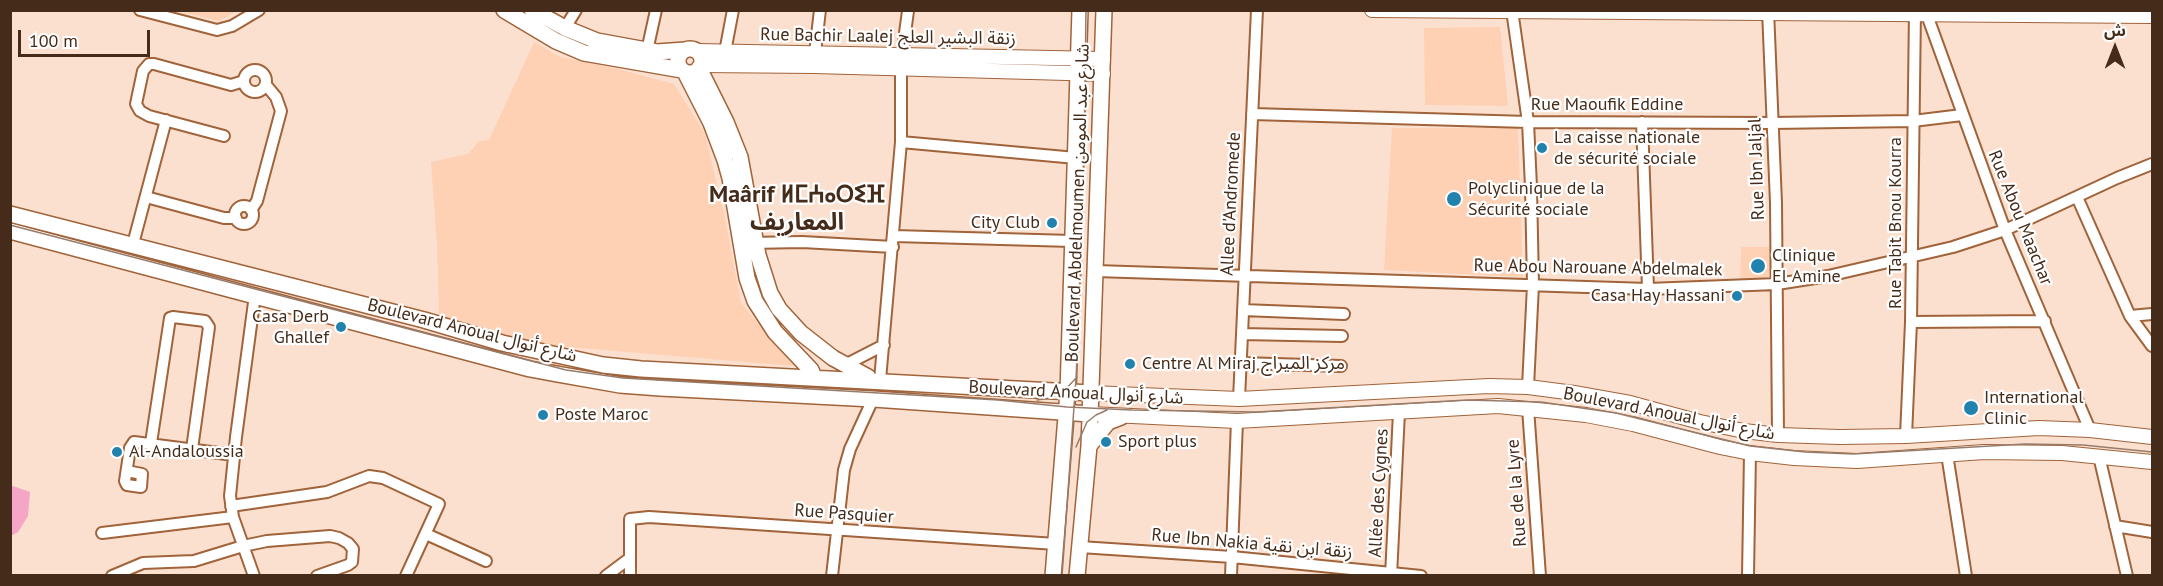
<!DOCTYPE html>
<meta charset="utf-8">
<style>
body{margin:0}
#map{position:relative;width:2163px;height:586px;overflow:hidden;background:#fce0cf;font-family:"PT Sans","Noto Sans Arabic",sans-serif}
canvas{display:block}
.frame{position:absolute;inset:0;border:12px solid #452b19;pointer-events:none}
.north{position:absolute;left:2085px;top:18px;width:60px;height:60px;-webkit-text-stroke:4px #fff;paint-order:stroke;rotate:0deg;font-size:16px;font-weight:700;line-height:24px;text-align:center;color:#452b19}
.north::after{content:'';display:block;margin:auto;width:21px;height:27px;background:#452b19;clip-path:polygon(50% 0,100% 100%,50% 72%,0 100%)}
.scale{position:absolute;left:18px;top:30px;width:132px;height:27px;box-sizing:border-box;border:3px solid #452b19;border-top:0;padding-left:8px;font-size:18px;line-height:21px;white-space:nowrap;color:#452b19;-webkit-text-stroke:4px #fff;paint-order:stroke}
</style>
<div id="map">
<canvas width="2163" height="586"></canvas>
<div class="frame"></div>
<div class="north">ش</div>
<div class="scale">100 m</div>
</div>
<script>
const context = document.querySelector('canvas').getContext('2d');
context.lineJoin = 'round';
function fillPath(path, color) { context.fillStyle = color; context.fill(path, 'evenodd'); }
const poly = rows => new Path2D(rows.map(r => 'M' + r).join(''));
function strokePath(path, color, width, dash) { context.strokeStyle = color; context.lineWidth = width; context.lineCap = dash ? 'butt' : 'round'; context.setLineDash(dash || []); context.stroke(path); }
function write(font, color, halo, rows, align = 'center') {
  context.font = font + ' "PT Sans","Noto Sans Arabic","Noto Sans Tifinagh",sans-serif'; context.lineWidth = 4.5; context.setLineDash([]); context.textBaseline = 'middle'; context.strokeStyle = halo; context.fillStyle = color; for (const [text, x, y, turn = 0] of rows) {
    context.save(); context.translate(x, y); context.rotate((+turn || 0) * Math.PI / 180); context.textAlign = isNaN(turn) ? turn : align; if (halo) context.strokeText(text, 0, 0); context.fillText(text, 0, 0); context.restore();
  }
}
const built = poly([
 [178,11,238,10,238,11,219,21],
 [1500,27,1508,106,1425,105,1424,28],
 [534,42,560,57,618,69,674,84,705,134,725,218,741,303,794,366,543,345,439,316,437,245,431,162,468,154,479,141,489,140],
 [1392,128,1518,128,1523,277,1384,270],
 [1741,247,1774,247,1775,284,1740,285]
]);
const green = poly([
 [10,485,30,492,28,516,18,532,11,536]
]);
const minor = poly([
 [140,10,217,30,232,26,259,10],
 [1512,10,1528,122,1531,187,1533,285,1528,387],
 [1768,10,1776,203,1778,435],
 [1927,15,2005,230,2090,430],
 [565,28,576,10],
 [647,51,656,10],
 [725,52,733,10],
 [902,55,908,11],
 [814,61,820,10],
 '244 81a11 11 0 1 1 22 0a11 11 0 1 1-22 0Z',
 [1252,114,1528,122,1772,123,1913,121,1962,115],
 [1642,122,1648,289],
 [224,136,149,116,140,111,136,104,143,71,149,64,154,64,231,85,244,81],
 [901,142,1076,158],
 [146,197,224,218,236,218],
 [2077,197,2130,316,2152,346],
 '235 215a9 9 0 1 1 18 0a9 9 0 1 1-18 0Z',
 [251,210,257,201,281,111,276,97,266,85],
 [894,236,1072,241],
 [750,243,802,242,893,247],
 [133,244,166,120],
 [1096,271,1648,289,1777,284,1828,276,1953,247,2005,230,2117,178,2152,164],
 [1243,310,1344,314],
 [2130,316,2152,314],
 [1911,322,2045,321],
 [1242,334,1342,336],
 [1241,363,1341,366],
 [845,365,884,345],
 [880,380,901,142,901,69],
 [1239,399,1257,10],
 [1528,408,1540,576],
 [1906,436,1911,322,1915,10],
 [151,443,170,318,173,317,205,321,209,327,192,449],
 [1947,454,1966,576],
 [2099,456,2127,576],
 [127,471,142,474,141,487,127,485,125,481,130,448,134,442,234,455],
 [231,506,327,492,369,476,383,478,439,504,406,576],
 [2115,526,2152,532],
 [102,533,233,517],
 [426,534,486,561],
 [1080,547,1232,557,1421,576],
 [112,576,143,563,194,561,243,546,267,541,330,536,339,538,348,543,353,549,352,562,348,565,317,576],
 [254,576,233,517,230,496,236,437,255,295],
 [606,576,630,558],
 [630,576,630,519,649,517,1056,544],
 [832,576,844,470,850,449,873,399],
 [1231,576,1237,421],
 [1391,576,1399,412],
 [1748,576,1750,453]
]);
const tertiary = poly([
 [1372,10,2152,16],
 [697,51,1103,59],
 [701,65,814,66,1103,74],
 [1091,393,1239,399,1489,386,1528,387,1574,393,1630,403,1700,422,1744,431,1778,435,1840,437,1906,436,2039,428,2090,430,2152,437],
 [1090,414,1237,421,1498,406,1586,415,1633,424,1720,447,1750,453,1794,458,1857,461,1984,452,2062,453,2152,462]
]);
const secondary = poly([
 [504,10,556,41,584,53,682,70],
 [532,10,565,28,597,41,657,52,685,50],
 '678 61a12 12 0 1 1 24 0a12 12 0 1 1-24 0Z',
 [699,68,726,122,740,157,758,255,770,293,779,309,801,333,833,358,868,377],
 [685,72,711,123,725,160,730,178,747,278,755,301,775,332,811,370,814,377],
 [10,214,424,320,502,343,603,365,641,369,1091,393],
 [10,231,530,369,557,374,620,385,660,388,873,399,1090,414],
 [1089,446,1108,422,1121,417],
 [1053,576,1068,392,1080,10],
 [1077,576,1089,446,1104,10]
]);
const tram = poly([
 [10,225,566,370,623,378,998,400,1067,407,1132,410,1257,412,1467,400,1541,402,1616,413,1750,446,1805,452,1853,454,2025,444,2083,445,2152,452],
 [1037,400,1050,398,1064,391,1077,377],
 [1076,447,1087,422,1096,415,1107,410],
 [1062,576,1076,379,1083,225,1086,10]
]);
const markers = [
 [1542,148,6,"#2182ae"],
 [1454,199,8,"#2182ae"],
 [1052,223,6,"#2182ae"],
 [1758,266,8,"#2182ae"],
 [1737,296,6,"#2182ae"],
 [341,327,6,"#2182ae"],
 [1130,364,6,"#2182ae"],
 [1971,408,8,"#2182ae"],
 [543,415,6,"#2182ae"],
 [1106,442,6,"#2182ae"],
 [117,452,6,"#2182ae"]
];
const streetNames = [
 ["Rue Bachir Laalej زنقة البشير العلج",888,37,1],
 ["Rue Maoufik Eddine",1607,105],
 ["Rue Ibn Jaljal",1757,169,-92],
 ["Boulevard Abdelmoumen شارع عبد المومن",1078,203,-88],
 ["Allee d'Andromede",1231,204,-87],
 ["Rue Abou Maachar",2020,218,68],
 ["Rue Tabit Bnou Kourra",1896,223,-90],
 ["Rue Abou Narouane Abdelmalek",1598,268,1],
 ["Boulevard Anoual شارع أنوال",472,331,14],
 ["Boulevard Anoual شارع أنوال",1076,393,3],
 ["Boulevard Anoual شارع أنوال",1669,414,11],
 ["Allée des Cygnes",1379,493,-87],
 ["Rue de la Lyre",1517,493,-94],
 ["Rue Pasquier",844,514,4],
 ["Rue Ibn Nakia زنقة ابن نقية",1252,544,5]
];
const poiNames = [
 ["La caisse nationale",1554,138],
 ["de sécurité sociale",1554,159],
 ["Polyclinique de la",1468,189],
 ["Sécurité sociale",1468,210],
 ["City Club",1040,223,"right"],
 ["Clinique",1772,256],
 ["El Amine",1772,277],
 ["Casa Hay Hassani",1725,296,"right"],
 ["Casa Derb",329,317,"right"],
 ["Ghallef",329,338,"right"],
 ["Centre Al Miraj مركز الميراج",1142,364],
 ["International",1984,398],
 ["Clinic",1984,419],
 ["Poste Maroc",555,415],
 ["Sport plus",1118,442],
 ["Al-Andaloussia",129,452]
];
const districtNames = [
 ["Maârif ⵍⵎⵄⴰⵔⵉⴼ",797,195],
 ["المعاريف",797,223]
];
fillPath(built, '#fed0b4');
fillPath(green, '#f5a5c6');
strokePath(minor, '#a0633a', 14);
strokePath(tertiary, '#a0633a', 16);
strokePath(secondary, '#a0633a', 18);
strokePath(minor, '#fff', 10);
strokePath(tertiary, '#fff', 14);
strokePath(secondary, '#fff', 15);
strokePath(tram, '#977c6b', 1.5);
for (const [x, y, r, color] of markers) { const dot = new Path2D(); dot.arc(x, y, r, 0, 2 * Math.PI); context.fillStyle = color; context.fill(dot); strokePath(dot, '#fff', 2); }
write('18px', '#452b19', '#fff', streetNames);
write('18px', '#452b19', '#fff', poiNames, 'left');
write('bold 24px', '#452b19', '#fff', districtNames);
</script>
